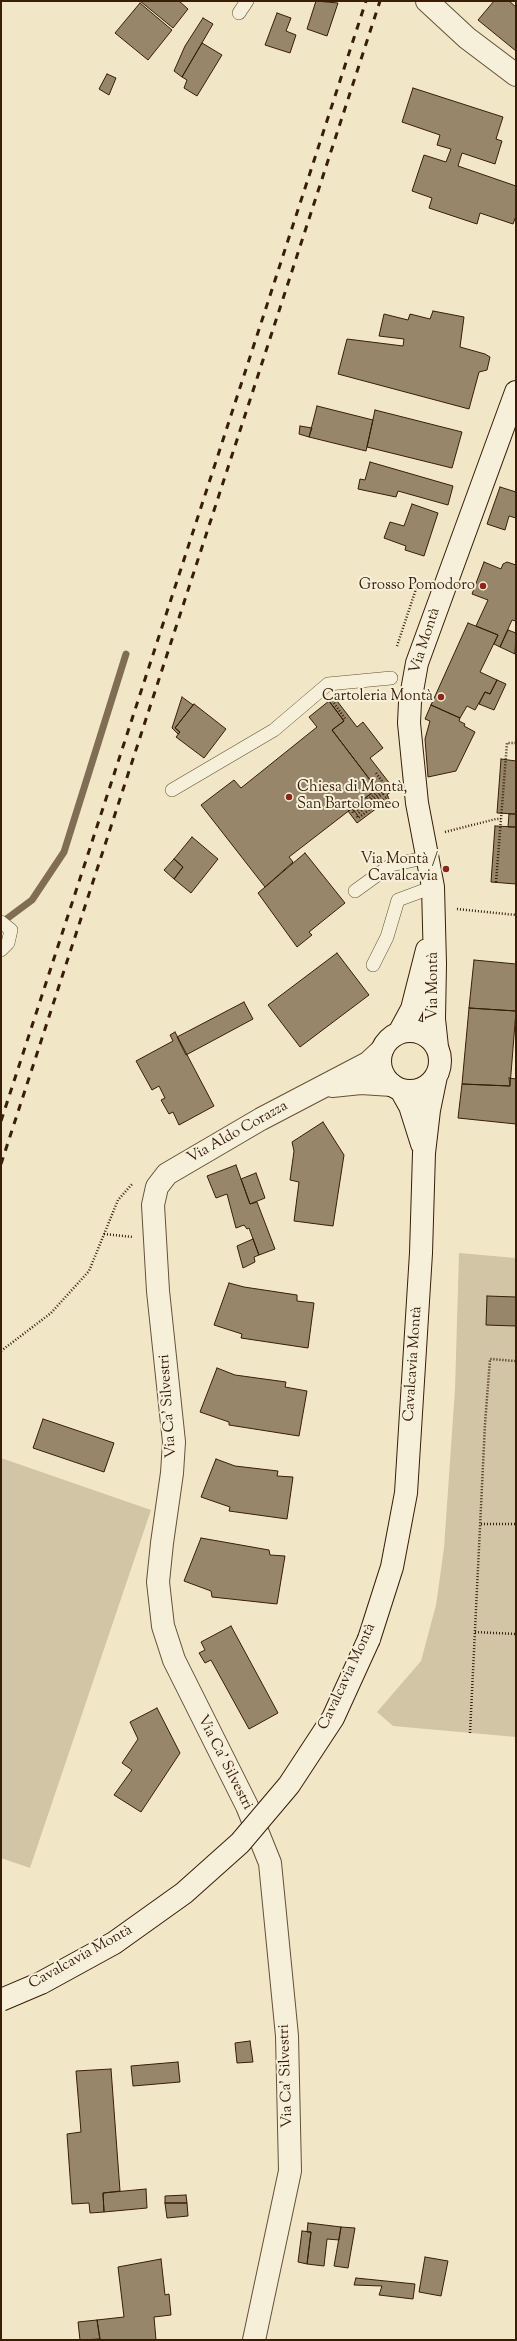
<!DOCTYPE html>
<meta charset="utf-8">
<style>
body{margin:0}
#map{position:relative;width:517px;height:2341px;overflow:hidden;background:#f1e7c6;font-family:"Sorts Mill Goudy",serif}
canvas{display:block}
.frame{position:absolute;inset:0;border:2px solid #381d07;pointer-events:none}
</style>
<div id="map">
<canvas width="517" height="2341"></canvas>
<div class="frame"></div>
</div>
<script>
const context = document.querySelector('canvas').getContext('2d');
context.lineJoin = 'round';
function fillPath(path, color) { context.fillStyle = color; context.fill(path, 'evenodd'); }
const poly = rows => new Path2D(rows.map(r => 'M' + r).join(''));
function strokePath(path, color, width, dash) { context.strokeStyle = color; context.lineWidth = width; context.lineCap = dash ? 'butt' : 'round'; context.setLineDash(dash || []); context.stroke(path); }
function write(font, color, halo, rows, align = 'center') {
  context.font = font + ' "Sorts Mill Goudy",serif'; context.lineWidth = 4; context.setLineDash([]); context.textBaseline = 'middle'; context.strokeStyle = halo; context.fillStyle = color; for (const [text, x, y, turn = 0] of rows) {
    context.save(); context.translate(x, y); context.rotate((+turn || 0) * Math.PI / 180); context.textAlign = isNaN(turn) ? turn : align; if (halo) context.strokeText(text, 0, 0); context.fillText(text, 0, 0); context.restore();
  }
}
const green = poly([
 [459,1253,516,1258,516,1737,393,1726,377,1712,421,1661,436,1605,444,1548,455,1389],
 [1,1458,151,1510,30,1868,1,1858]
]);
const stream = poly([
 [1,923,32,900,64,852,126,654]
]);
const building = poly([
 [140,1,179,1,188,9,173,28,140,1],
 [316,1,338,3,327,36,307,29,316,1],
 [494,1,509,1,516,7,516,51,478,20,494,1],
 [140,3,172,30,148,60,115,33,140,3],
 [277,13,291,18,286,31,296,35,290,53,265,45,277,13],
 [203,18,213,24,182,77,174,71,185,46,203,18],
 [202,43,222,55,197,96,184,88,187,80,182,77,202,43],
 [107,74,116,78,109,95,99,89,107,74],
 [413,88,503,117,496,139,502,141,495,164,462,153,458,166,516,186,516,216,513,224,480,213,477,224,429,208,432,198,412,191,424,155,446,162,451,149,437,145,440,135,402,122,413,88],
 [433,311,464,317,460,347,485,354,490,357,487,370,479,372,469,409,338,374,347,339,403,346,404,339,379,336,384,314,408,320,410,314,430,319,433,311],
 [317,406,373,420,366,451,309,437,317,406],
 [375,410,462,432,452,468,367,447,375,410],
 [300,426,312,428,309,437,299,434,300,426],
 [370,462,453,486,448,505,398,491,396,497,358,489,360,479,365,480,370,462],
 [500,487,516,492,516,518,509,516,505,530,487,524,500,487],
 [412,504,438,513,424,556,405,550,406,546,384,538,390,522,404,526,412,504],
 [484,562,501,569,503,564,507,562,516,565,516,621,512,620,500,647,494,644,498,635,476,626,488,600,472,594,484,562],
 [468,623,498,635,480,672,497,680,490,694,485,692,475,710,467,706,460,718,431,705,468,623],
 [508,630,516,633,515,654,500,647,508,630],
 [497,680,506,684,494,710,479,704,485,692,490,694,497,680],
 [182,697,193,705,175,728,180,732,178,734,172,728,182,697],
 [334,697,357,727,363,722,383,748,370,758,394,789,387,795,389,799,357,823,348,811,377,789,332,730,344,721,329,701,334,697],
 [329,701,344,721,332,730,377,789,289,857,293,862,265,887,201,805,234,780,241,788,317,727,309,717,329,701],
 [194,704,226,729,204,758,176,737,180,732,175,728,194,704],
 [431,705,460,718,459,721,465,724,464,726,475,732,456,771,428,777,425,739,430,721,425,719,431,705],
 [501,759,516,761,516,814,497,813,501,759],
 [509,814,516,814,516,827,508,827,509,814],
 [495,826,516,827,516,884,491,882,495,826],
 [192,837,218,859,191,893,174,879,183,867,174,859,192,837],
 [305,853,345,903,309,932,312,935,297,947,258,893,305,853],
 [174,859,183,867,174,879,164,870,174,859],
 [337,953,369,995,300,1047,268,1005,337,953],
 [474,960,516,964,516,1011,469,1008,474,960],
 [244,1002,253,1019,186,1055,177,1037,244,1002],
 [469,1008,516,1011,510,1086,462,1084,469,1008],
 [175,1032,214,1106,179,1125,173,1112,169,1114,161,1100,165,1098,159,1086,152,1090,136,1061,173,1041,170,1035,175,1032],
 [509,1078,516,1079,516,1124,458,1118,462,1084,510,1086,509,1078],
 [323,1122,344,1155,333,1226,294,1221,299,1182,290,1180,294,1151,292,1142,323,1122],
 [236,1165,250,1204,257,1202,275,1249,259,1255,249,1228,247,1229,244,1225,236,1228,227,1194,216,1198,207,1176,236,1165],
 [256,1173,265,1198,250,1204,241,1179,256,1173],
 [253,1239,259,1255,254,1257,255,1262,243,1268,237,1246,253,1239],
 [229,1283,244,1287,297,1295,297,1301,314,1303,308,1348,241,1338,242,1334,214,1325,229,1283],
 [487,1296,516,1297,516,1326,486,1325,487,1296],
 [217,1368,235,1375,286,1382,285,1387,307,1391,299,1436,229,1425,229,1422,200,1412,217,1368],
 [43,1419,114,1443,104,1472,33,1448,43,1419],
 [216,1459,235,1466,278,1471,277,1476,293,1477,287,1519,229,1511,230,1507,201,1497,216,1459],
 [201,1538,269,1550,270,1555,285,1556,277,1604,212,1597,211,1591,184,1581,201,1538],
 [231,1626,278,1713,249,1729,211,1660,205,1663,199,1653,205,1650,201,1642,231,1626],
 [157,1708,180,1753,141,1812,114,1795,132,1770,122,1763,138,1739,130,1722,157,1708],
 [250,2041,253,2062,237,2063,235,2043,250,2041],
 [178,2062,180,2082,133,2086,131,2066,178,2062],
 [111,2069,120,2191,103,2193,104,2212,90,2213,89,2203,72,2204,67,2134,81,2132,76,2071,111,2069],
 [146,2189,147,2208,104,2212,103,2193,146,2189],
 [186,2195,187,2203,165,2203,165,2196,186,2195],
 [165,2203,187,2203,188,2216,167,2218,165,2203],
 [308,2223,341,2227,339,2240,327,2239,324,2266,307,2264,311,2232,307,2232,308,2223],
 [341,2227,355,2228,348,2268,334,2266,341,2227],
 [302,2231,311,2232,307,2264,298,2262,302,2231],
 [425,2257,448,2261,441,2296,419,2292,425,2257],
 [161,2259,165,2295,169,2294,171,2315,154,2317,156,2340,100,2340,97,2320,124,2317,118,2267,161,2259],
 [356,2278,415,2284,413,2299,379,2295,382,2286,354,2285,356,2278],
 [97,2320,100,2339,80,2340,78,2322,97,2320]
]);
const path = poly([
 [397,646,416,589,422,585],
 [334,703,346,720],
 [376,773,390,792],
 [380,790,352,811,353,813,382,792,383,794,356,815,358,818,388,796],
 [445,832,496,819,501,819],
 [496,882,507,743,516,743],
 [457,909,516,915],
 [104,1234,133,1237],
 [1,1351,51,1313,89,1271,118,1200,133,1183],
 [481,1524,516,1524],
 [475,1632,516,1634],
 [470,1733,485,1424,490,1359,516,1361]
]);
const lane = poly([
 [239,13,247,1],
 [172,790,274,730,328,684,391,678],
 [355,891,391,865,429,857],
 [1,922,11,930,8,943,1,950],
 [373,965,387,937,398,900,433,887]
]);
const street = poly([
 [427,1,467,38,516,75],
 [332,1086,361,1083,392,1085],
 [254,2340,290,2171,287,2036,270,1863,247,1806,174,1660,163,1626,158,1582,162,1543,172,1473,174,1442,158,1291,153,1205,157,1187,167,1174,261,1119,368,1063,382,1050]
]);
const secondary = poly([
 '380 1061a30 30 0 1 1 60 0a30 30 0 1 1-60 0Z',
 [399,1033,412,1009,427,950],
 [437,1047,434,1019,435,964,433,887,417,803,409,723,410,702,417,663,516,392],
 [401,1090,410,1106,422,1144],
 [369,1639,392,1567,406,1493,421,1253,424,1153,429,1110,436,1076]
]);
const rail = poly([
 [1,1121,366,1],
 [1,1164,380,1]
]);
const secondaryBridge = poly([
 [1,2000,41,1983,114,1943,184,1893,240,1843,289,1785,333,1718,369,1639]
]);
const markers = [
 [483,586,4,"#8f2418"],
 [441,697,4,"#8f2418"],
 [289,797,4,"#8f2418"],
 [446,869,4,"#8f2418"]
];
const poiNames = [
 ["Grosso Pomodoro",475,586],
 ["Cartoleria Montà",433,697],
 ["Chiesa di Montà,",297,788,"left"],
 ["San Bartolomeo",297,805,"left"],
 ["Via Montà /",438,860],
 ["Cavalcavia",438,877]
];
const streetNames = [
 ["Via Montà",426,641,-72],
 ["Via Montà",434,986,-90],
 ["Via Aldo Corazza",238,1133,-29],
 ["Cavalcavia Montà",414,1364,-86],
 ["Via Ca' Silvestri",169,1406,-94],
 ["Cavalcavia Montà",348,1677,-65],
 ["Via Ca' Silvestri",224,1763,63],
 ["Cavalcavia Montà",81,1958,-29],
 ["Via Ca' Silvestri",287,2076,-92]
];
fillPath(green, '#d2c5a6');
strokePath(stream, '#816d53', 7);
fillPath(building, '#98866a');
strokePath(building, '#381d07', 1);
strokePath(lane, '#665037', 14);
strokePath(street, '#665037', 24);
strokePath(secondary, '#381d07', 24);
strokePath(path, '#381d07', 2.5, [1, 2]);
strokePath(lane, '#f6efda', 13);
strokePath(street, '#f6efda', 22);
strokePath(secondary, '#f6efda', 22);
strokePath(rail, '#381d07', 3, [7, 7]);
strokePath(secondaryBridge, '#381d07', 24, []);
strokePath(secondaryBridge, '#f6efda', 22);
for (const [x, y, r, color] of markers) { const dot = new Path2D(); dot.arc(x, y, r, 0, 2 * Math.PI); context.fillStyle = color; context.fill(dot); strokePath(dot, '#f6efda', 1.5); }
write('15px', '#381d07', '#f6efda', poiNames, 'right');
write('15px', '#381d07', '#f6efda', streetNames);
</script>
